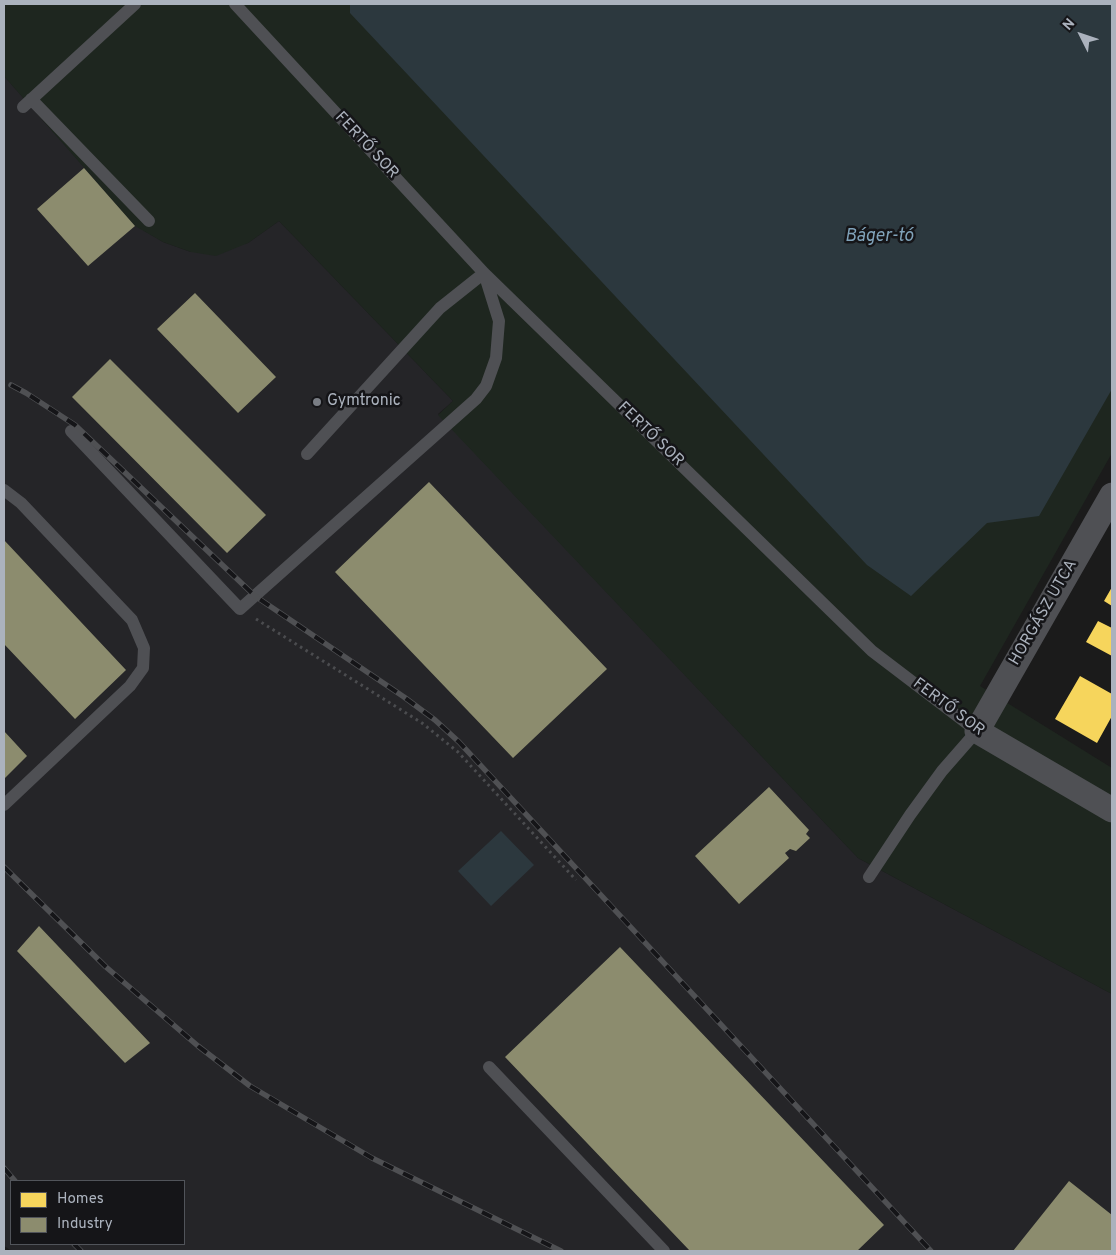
<!DOCTYPE html>
<meta charset="utf-8">
<style>
body{margin:0}
#map{position:relative;width:1116px;height:1255px;overflow:hidden;background:#1b1b1b;font-family:Overpass,sans-serif}
canvas{display:block}
.frame{position:absolute;inset:0;border:5px solid #abb2bd;pointer-events:none}
.legend{position:absolute;left:10px;top:1180px;width:175px;height:65px;box-sizing:border-box;background:#151518;border:1px solid #51545a;margin:0;padding:6px 9px;list-style:none;font-size:15px;color:#abb2bd}
.legend li{display:flex;align-items:center;gap:10px;height:25px}
.legend b{width:25px;border:1px solid #51545a}
.north{position:absolute;left:1056px;top:10px;width:50px;height:50px;-webkit-text-stroke:4px #151518;paint-order:stroke;rotate:311deg;font-size:14px;font-weight:700;line-height:20px;text-align:center;color:#abb2bd}
.north::after{content:'';display:block;margin:auto;width:18px;height:22px;background:#abb2bd;clip-path:polygon(50% 0,100% 100%,50% 72%,0 100%)}
</style>
<div id="map">
<canvas width="1116" height="1255"></canvas>
<div class="frame"></div>
<ul class="legend">
<li><b style="height:14px;background:#f6d55c"></b>Homes</li>
<li><b style="height:14px;background:#8c8c6e"></b>Industry</li>
</ul>
<div class="north">N</div>
</div>
<script>
const context = document.querySelector('canvas').getContext('2d');
context.lineJoin = 'round';
function fillPath(path, color) { context.fillStyle = color; context.fill(path, 'evenodd'); }
const poly = rows => new Path2D(rows.map(r => 'M' + r).join(''));
function strokePath(path, color, width, dash) { context.strokeStyle = color; context.lineWidth = width; context.lineCap = dash ? 'butt' : 'round'; context.setLineDash(dash || []); context.stroke(path); }
function write(font, color, halo, rows, align = 'center') {
  context.font = font + ' Overpass,sans-serif'; context.lineWidth = 5; context.setLineDash([]); context.textBaseline = 'middle'; context.strokeStyle = halo; context.fillStyle = color; for (const [text, x, y, turn = 0] of rows) {
    context.save(); context.translate(x, y); context.rotate((+turn || 0) * Math.PI / 180); context.textAlign = isNaN(turn) ? turn : align; if (halo) context.strokeText(text, 0, 0); context.fillText(text, 0, 0); context.restore();
  }
}
const built = poly([
 [4,76,135,225,163,242,191,252,248,243,279,221,453,401,438,414,858,858,1112,994,1112,1251,12,1251,4,1246],
 [11,1181,184,1181,184,1244,11,1244]
]);
const green = poly([
 [4,4,1112,4,1112,453,980,686,1112,768,1112,994,858,858,438,415,453,401,279,221,248,243,216,256,191,252,163,242,135,226,4,76]
]);
const water = poly([
 [350,4,1112,4,1112,389,1039,516,987,523,911,596,867,565,350,13],
 [501,831,534,865,491,906,458,871]
]);
const homes = poly([
 [1112,587,1112,606,1104,601],
 [1098,621,1112,628,1112,656,1086,642],
 [1080,676,1112,694,1112,716,1097,743,1055,719]
]);
const industry = poly([
 [84,168,135,226,88,266,37,209],
 [195,293,276,377,238,413,157,329],
 [110,359,266,515,227,553,72,397],
 [429,482,607,669,513,758,335,572],
 [4,540,126,670,75,719,4,644],
 [4,731,27,756,4,779],
 [769,787,809,830,806,834,810,838,796,851,790,849,785,853,789,858,739,904,695,856],
 [39,926,150,1043,125,1063,17,951],
 [620,947,884,1225,857,1251,690,1251,505,1057],
 [1069,1181,1112,1215,1112,1251,1013,1251]
]);
const path = poly([
 [256,619,422,723,458,752,576,880]
]);
const service = poly([
 [235,4,484,273,872,651,977,731,942,771,910,815,869,877],
 [31,99,149,221],
 [23,107,135,4],
 [71,431,240,609,476,399,486,386,496,358,499,321,484,273,440,308,307,454],
 [4,490,21,503,132,620,144,648,143,668,130,686,4,805],
 [489,1067,664,1251]
]);
const minor = poly([
 [1112,495,977,731,1112,810]
]);
const rail = poly([
 [11,385,26,393,75,425,255,596,404,697,435,720,459,742,931,1251],
 [4,867,106,967,198,1046,250,1086,372,1158,561,1251],
 [4,1168,15,1181],
 [74,1244,81,1251]
]);
const markers = [
 [317,402,5,"#797d84"]
];
const streetNames = [
 ["FERTŐ SOR",366,146,47],
 ["FERTŐ SOR",650,435,44],
 ["HORGÁSZ UTCA",1044,613,-60],
 ["FERTŐ SOR",948,708,37]
];
const poiNames = [
 ["Gymtronic",327,402]
];
const waterNames = [
 ["Báger-tó",879,237]
];
fillPath(built, '#252528');
fillPath(green, '#1e261f');
fillPath(water, '#2c383e');
fillPath(homes, '#f6d55c');
fillPath(industry, '#8c8c6e');
strokePath(path, '#4b4c4f', 3, [2.5, 4]);
strokePath(service, '#4f5054', 12);
strokePath(minor, '#4f5054', 25);
strokePath(rail, '#4f5053', 5.5);
strokePath(rail, '#151518', 4, [11]);
for (const [x, y, r, color] of markers) { const dot = new Path2D(); dot.arc(x, y, r, 0, 2 * Math.PI); context.fillStyle = color; context.fill(dot); strokePath(dot, '#151518', 2); }
write('16px', '#abb2bd', '#151518', streetNames);
write('16px', '#abb2bd', '#151518', poiNames, 'left');
write('italic 18px', '#80a3ba', '#151518', waterNames);
</script>
